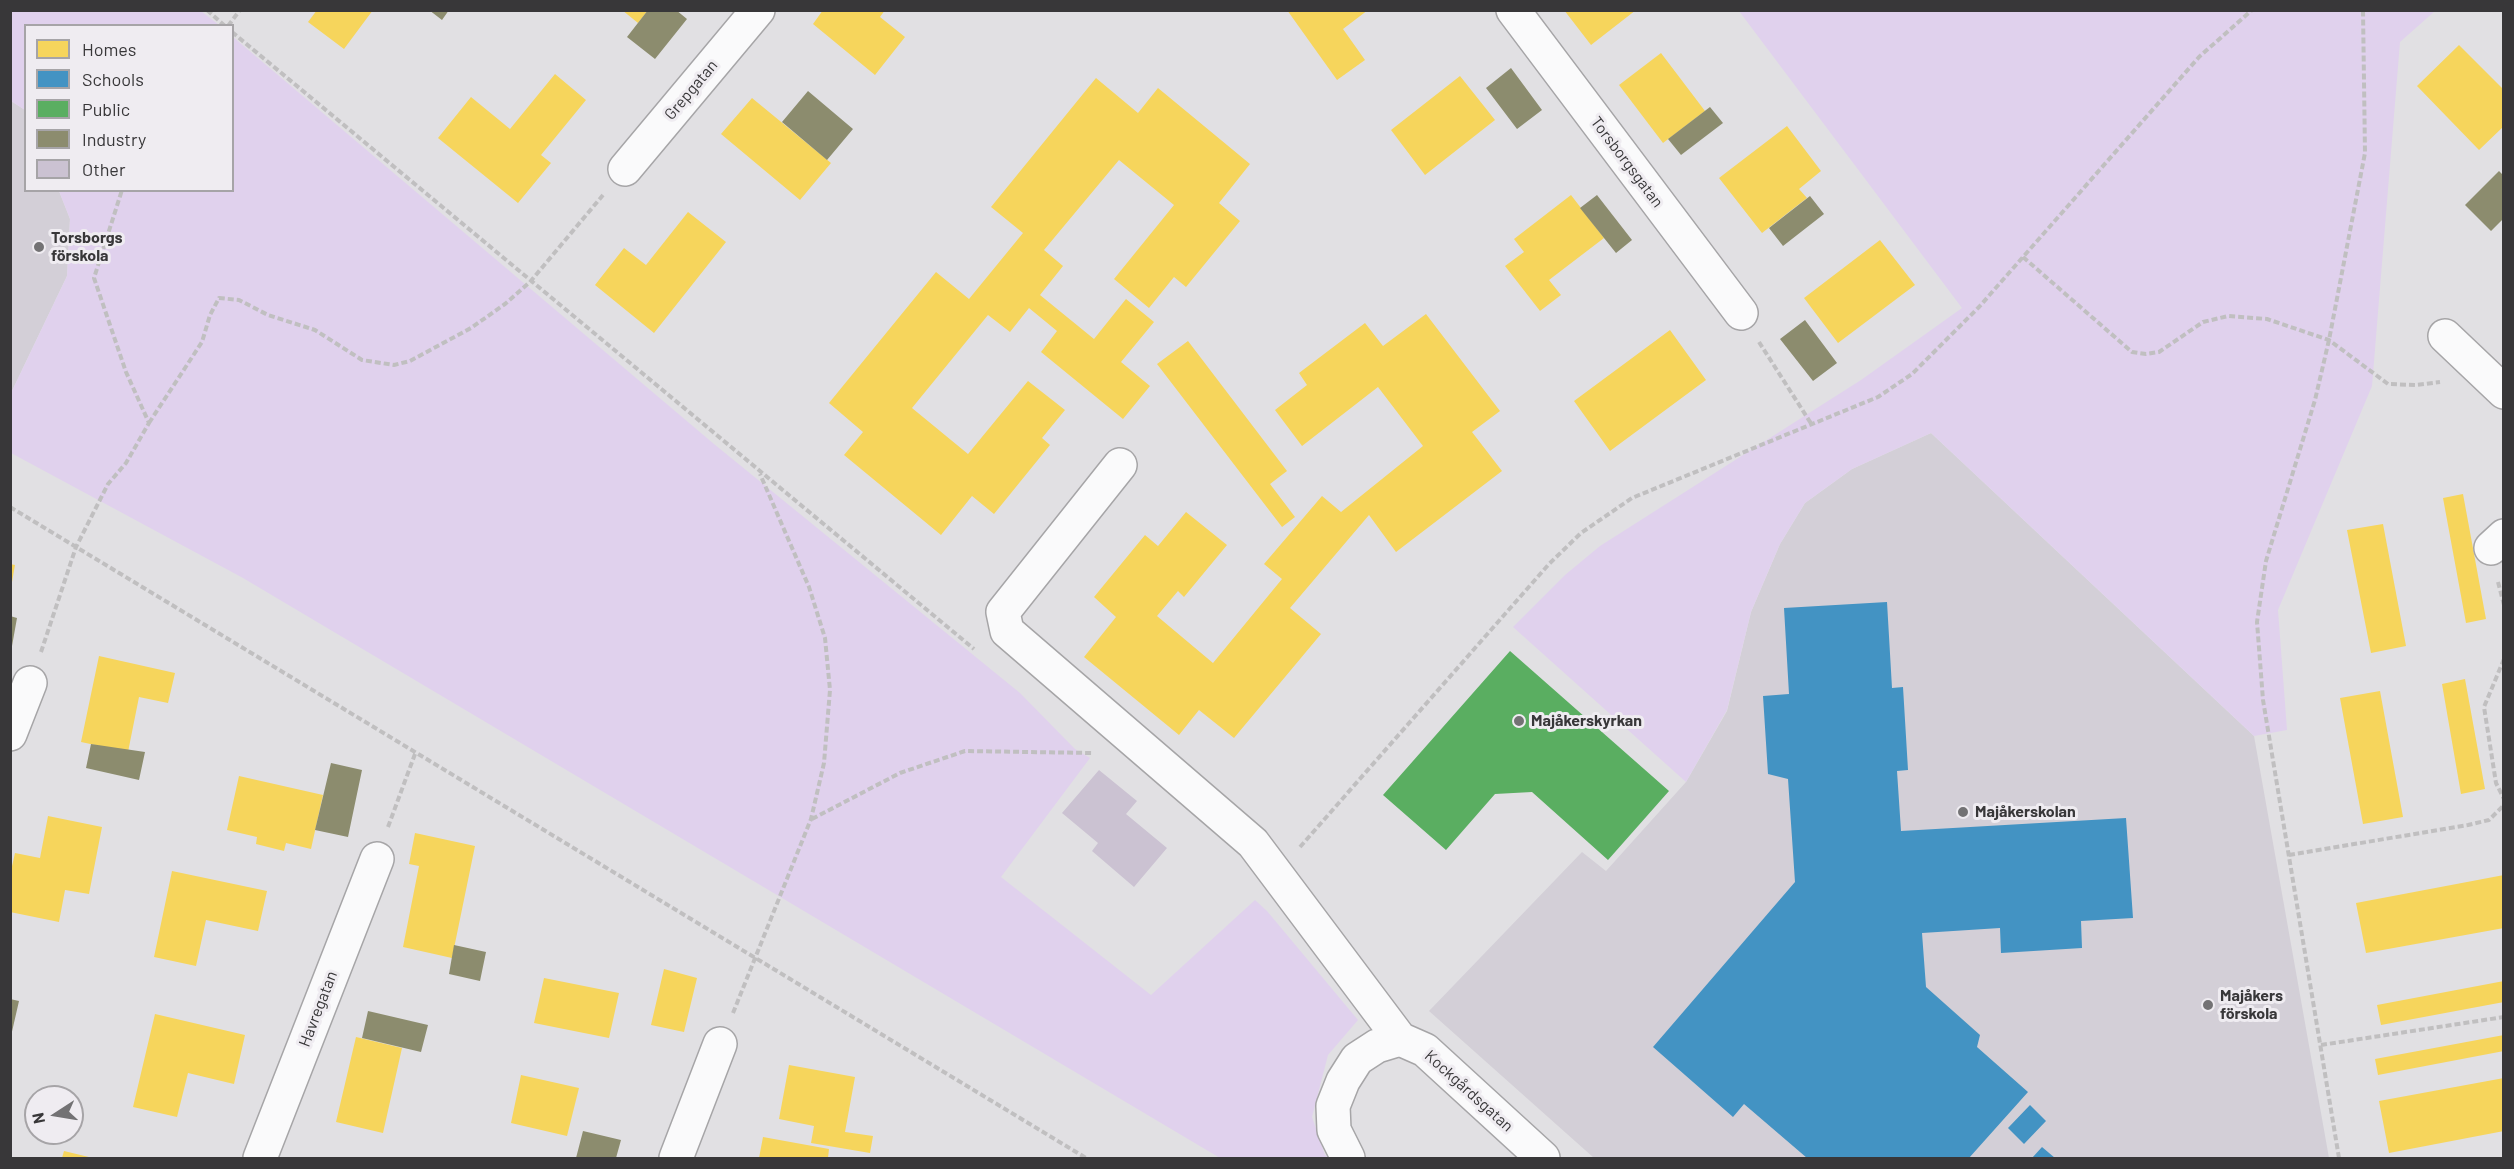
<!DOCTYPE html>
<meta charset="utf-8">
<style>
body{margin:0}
#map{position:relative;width:2514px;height:1169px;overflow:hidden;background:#e1e0e3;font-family:Barlow,sans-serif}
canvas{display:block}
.frame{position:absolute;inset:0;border:12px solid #383739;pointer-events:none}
.legend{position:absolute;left:24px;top:24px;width:210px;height:168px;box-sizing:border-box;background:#efecf1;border:2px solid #a6a4a7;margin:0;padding:8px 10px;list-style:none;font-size:18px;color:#383739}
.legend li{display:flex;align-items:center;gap:12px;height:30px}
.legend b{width:30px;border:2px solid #a6a4a7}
.north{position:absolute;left:24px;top:1085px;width:60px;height:60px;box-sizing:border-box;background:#efecf1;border:2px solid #a6a4a7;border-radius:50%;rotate:258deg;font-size:16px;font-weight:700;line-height:24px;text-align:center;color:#383739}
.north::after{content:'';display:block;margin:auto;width:21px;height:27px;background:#737274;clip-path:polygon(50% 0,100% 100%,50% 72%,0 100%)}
</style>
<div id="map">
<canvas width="2514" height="1169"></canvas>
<div class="frame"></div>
<ul class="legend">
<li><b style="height:16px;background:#f6d55c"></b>Homes</li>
<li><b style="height:16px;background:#4393c3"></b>Schools</li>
<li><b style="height:16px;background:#5aae61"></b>Public</li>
<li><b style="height:16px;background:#8c8c6e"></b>Industry</li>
<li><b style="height:16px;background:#cbc2d2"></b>Other</li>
</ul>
<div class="north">N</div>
</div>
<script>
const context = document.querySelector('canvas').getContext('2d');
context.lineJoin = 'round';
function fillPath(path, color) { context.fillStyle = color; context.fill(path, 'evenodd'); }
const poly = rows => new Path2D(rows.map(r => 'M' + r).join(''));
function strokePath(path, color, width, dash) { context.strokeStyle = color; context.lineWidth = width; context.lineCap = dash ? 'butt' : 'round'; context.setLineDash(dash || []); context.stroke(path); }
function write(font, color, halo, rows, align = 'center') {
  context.font = font + ' Barlow,sans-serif'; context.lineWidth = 6; context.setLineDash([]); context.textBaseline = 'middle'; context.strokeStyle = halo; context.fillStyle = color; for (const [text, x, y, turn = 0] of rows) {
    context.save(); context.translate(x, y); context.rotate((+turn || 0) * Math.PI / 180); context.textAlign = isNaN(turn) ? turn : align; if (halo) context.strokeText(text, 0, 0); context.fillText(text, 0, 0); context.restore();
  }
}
const built = poly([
 [11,101,25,110,26,190,59,191,70,219,67,276,11,393],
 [1931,433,2254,736,2329,1158,1594,1158,1429,1011,1582,852,1606,871,1686,782,1727,711,1751,612,1780,544,1805,503,1852,469]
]);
const green = poly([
 [10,11,201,11,219,25,26,26,25,110,11,101],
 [1739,11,2435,11,2400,42,2372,386,2278,610,2287,730,2254,736,1931,433,1852,469,1805,503,1780,544,1751,612,1727,710,1686,782,1513,627,1565,575,1600,546,1861,380,1962,308],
 [233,37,714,444,1020,693,1075,749,1090,758,1001,877,1151,995,1255,900,1267,911,1358,1020,1328,1055,1312,1117,1325,1155,1329,1158,1220,1158,243,578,11,453,11,393,67,276,70,219,59,191,232,190]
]);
const homes = poly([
 [317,10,373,10,344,49,308,22],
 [622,10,648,10,638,23],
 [823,10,885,10,880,17,905,37,875,75,813,24],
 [1287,10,1368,10,1343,29,1365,60,1337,80],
 [1564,10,1636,10,1591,45],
 [2459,45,2504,90,2504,126,2479,150,2417,86],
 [1661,53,1705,111,1663,143,1619,85],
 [555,74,586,100,541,155,551,163,518,203,438,138,471,97,510,129],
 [1460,76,1495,120,1425,175,1391,130],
 [1096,78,1138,113,1158,88,1250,164,1219,203,1240,221,1186,287,1174,277,1149,308,1114,279,1174,205,1119,160,1044,250,1063,266,1040,295,1094,339,1126,299,1154,322,1121,362,1150,386,1123,419,1041,352,1057,331,1029,308,1010,332,988,315,912,408,968,454,1028,381,1065,410,1042,438,1050,445,994,514,972,496,941,535,844,455,863,432,829,403,936,272,969,299,1023,233,991,207],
 [752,98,831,163,800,200,721,134],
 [1787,126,1821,171,1799,189,1807,198,1762,233,1719,178],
 [1571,195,1604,238,1549,280,1561,295,1540,311,1505,266,1524,252,1514,239],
 [688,212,726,242,654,333,595,285,624,248,646,265],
 [1880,240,1915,285,1838,343,1804,298],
 [1426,314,1500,411,1472,432,1502,471,1396,552,1369,515,1290,608,1321,634,1234,738,1199,710,1179,735,1084,657,1116,617,1094,597,1145,535,1158,546,1186,512,1227,545,1184,597,1178,591,1157,616,1213,663,1282,579,1264,564,1322,496,1341,512,1423,446,1378,387,1302,446,1275,410,1307,385,1299,373,1365,323,1383,346],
 [1670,330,1706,380,1610,451,1574,401],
 [1188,341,1287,471,1270,484,1295,517,1282,527,1157,364],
 [2463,494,2486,619,2466,623,2443,498],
 [2383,524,2406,646,2371,653,2347,530],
 [10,564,15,565,12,582,10,582],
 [99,656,175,673,168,703,139,697,128,752,81,742],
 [2465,679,2485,789,2461,794,2442,684],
 [2380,691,2403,817,2363,824,2340,698],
 [239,776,323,795,311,849,286,843,284,851,256,844,257,837,227,830],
 [48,816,102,827,89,894,65,890,59,922,10,912,10,875,15,853,40,858],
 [415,833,475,846,452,958,403,947,419,866,409,864],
 [172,871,267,891,258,931,206,920,196,966,154,957],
 [2504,875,2504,928,2366,953,2356,903],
 [664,969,697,978,684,1032,651,1025],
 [544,978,619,993,609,1038,534,1023],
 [2504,981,2504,1002,2381,1025,2377,1005],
 [155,1014,245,1035,234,1084,188,1073,177,1117,133,1107],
 [2504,1035,2504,1051,2378,1075,2375,1059],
 [356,1037,402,1048,383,1133,336,1122],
 [789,1065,855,1077,845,1132,873,1136,870,1153,811,1143,814,1126,779,1119],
 [521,1075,579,1088,567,1136,511,1123],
 [2504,1078,2504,1131,2389,1153,2379,1101],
 [763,1137,829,1149,828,1158,759,1158],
 [64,1151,93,1158,62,1158]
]);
const schools = poly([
 [1887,602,1892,688,1903,687,1908,770,1897,771,1901,831,2126,818,2133,918,2081,921,2082,948,2001,953,2000,928,1922,933,1926,987,1980,1035,1977,1047,2028,1092,1969,1158,1807,1158,1744,1104,1733,1117,1653,1047,1795,882,1788,779,1768,774,1763,696,1789,694,1784,608],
 [2030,1105,2046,1121,2024,1144,2008,1128],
 [2042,1147,2055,1158,2032,1158]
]);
const public = poly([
 [1510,651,1669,791,1608,860,1532,792,1495,794,1446,850,1383,795]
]);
const industry = poly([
 [429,10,449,10,442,20],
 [648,10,676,10,687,19,655,59,627,37],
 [1511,68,1542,110,1517,129,1486,88],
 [808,91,853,129,827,160,782,122],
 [1710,107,1723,123,1681,155,1668,139],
 [2499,171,2504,176,2504,218,2491,231,2465,205],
 [1597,195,1632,240,1616,253,1580,208],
 [1810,196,1824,214,1783,246,1769,228],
 [1805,320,1837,363,1813,381,1780,339],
 [10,616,17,618,12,646,10,646],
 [91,744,145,752,139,780,86,768],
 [331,763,362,770,348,837,315,830],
 [454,945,486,952,480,981,449,974],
 [10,999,19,1001,11,1036,10,1036],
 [368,1011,428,1025,421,1052,362,1038],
 [583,1131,621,1140,616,1158,576,1158]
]);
const building = poly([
 [1099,770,1137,801,1126,814,1167,848,1134,887,1092,851,1098,843,1062,813]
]);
const path = poly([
 [207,10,225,26],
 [228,26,240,10],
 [232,32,974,649],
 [2023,257,2132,352,2146,354,2159,352,2203,322,2228,316,2267,319,2329,340,2388,384,2416,385,2440,382],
 [1759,342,1812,425],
 [149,423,202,342,210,315,219,298,239,300,268,315,315,330,362,360,394,365,410,361,471,328,505,304,530,282,603,195],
 [10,507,1086,1158],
 [2498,582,2504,605],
 [41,652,76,547,108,484,126,463,149,423,126,372,94,278,122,190],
 [2504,659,2484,707,2496,783,2504,799],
 [812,819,900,773,965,751,1092,753],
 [388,827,415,754],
 [1300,847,1549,564,1581,533,1632,498,1878,397,1912,374,1979,307,2199,57,2252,10],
 [2289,855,2468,825,2489,820,2504,805],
 [733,1013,811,819,824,763,830,690,825,638,809,587,760,474],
 [2321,1045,2504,1017],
 [2339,1158,2263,700,2257,622,2266,561,2315,400,2329,340,2365,153,2363,10]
]);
const minor = poly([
 [1513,10,1741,313],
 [625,169,758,10],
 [2445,336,2504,392],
 [1120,465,1003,612,1007,631,1253,843,1400,1039],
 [2491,548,2504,536],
 [10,734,30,683],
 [260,1158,377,859],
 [676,1158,720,1044],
 [1348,1158,1334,1130,1333,1106,1343,1081,1357,1059,1377,1046,1400,1039,1425,1050,1543,1158]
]);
const markers = [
 [39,247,6,"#737274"],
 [1519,721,6,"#737274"],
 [1963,812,6,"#737274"],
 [2208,1005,6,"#737274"]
];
const streetNames = [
 ["Grepgatan",691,90,-50],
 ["Torsborgsgatan",1627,162,53],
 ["Havregatan",318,1009,-69],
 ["Kockgårdsgatan",1469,1091,42]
];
const poiNames = [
 ["Torsborgs",51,238],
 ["förskola",51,256],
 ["Majåkerskyrkan",1531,721],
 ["Majåkerskolan",1975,812],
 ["Majåkers",2220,996],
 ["förskola",2220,1014]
];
fillPath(built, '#d3cfd7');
fillPath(green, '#e0d1ed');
fillPath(homes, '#f6d55c');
fillPath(schools, '#4393c3');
fillPath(public, '#5aae61');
fillPath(industry, '#8c8c6e');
fillPath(building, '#cbc2d2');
strokePath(minor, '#a6a5a7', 36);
strokePath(path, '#c0bfc0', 4, [6, 3]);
strokePath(minor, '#fafafb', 33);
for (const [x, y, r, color] of markers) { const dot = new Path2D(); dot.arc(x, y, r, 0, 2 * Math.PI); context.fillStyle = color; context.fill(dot); strokePath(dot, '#efecf1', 2); }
write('16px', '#383739', '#efecf1', streetNames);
write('bold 16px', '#383739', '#efecf1', poiNames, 'left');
</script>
